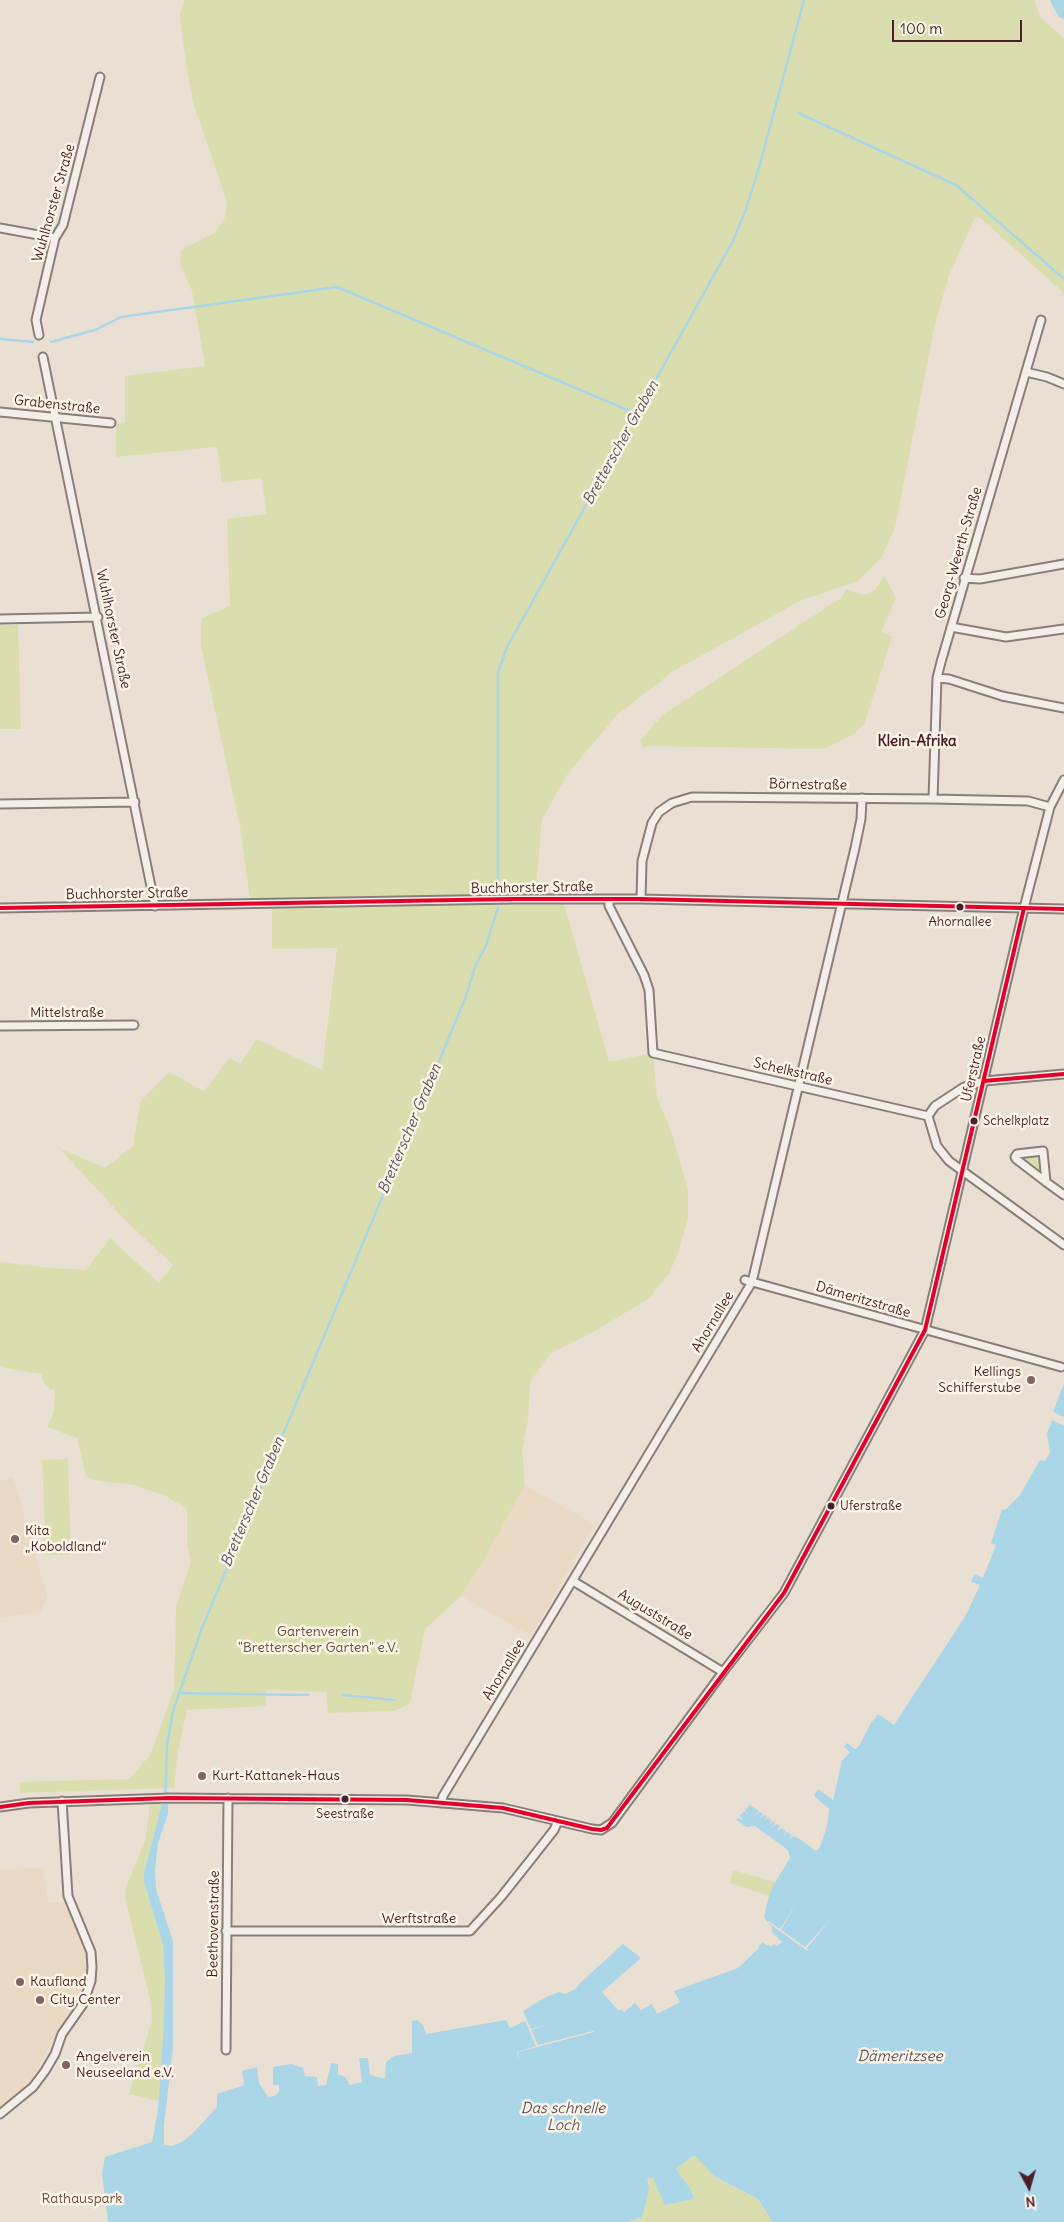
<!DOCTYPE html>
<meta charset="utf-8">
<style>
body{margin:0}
#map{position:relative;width:1064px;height:2222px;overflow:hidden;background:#e9e0d3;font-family:Delius,sans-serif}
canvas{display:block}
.north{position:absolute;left:1004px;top:2162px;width:50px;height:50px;-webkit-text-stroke:4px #fcf5e5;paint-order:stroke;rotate:174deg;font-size:14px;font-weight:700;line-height:20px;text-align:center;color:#4a1f2b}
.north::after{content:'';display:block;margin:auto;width:18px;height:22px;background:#4a1f2b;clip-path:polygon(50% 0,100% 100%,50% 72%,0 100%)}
.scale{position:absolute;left:892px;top:20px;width:130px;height:22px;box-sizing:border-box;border:2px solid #4a1f2b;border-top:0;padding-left:6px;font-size:15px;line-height:18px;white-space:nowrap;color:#4a1f2b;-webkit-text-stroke:4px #fcf5e5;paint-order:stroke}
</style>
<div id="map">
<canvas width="1064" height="2222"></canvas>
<div class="north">N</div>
<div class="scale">100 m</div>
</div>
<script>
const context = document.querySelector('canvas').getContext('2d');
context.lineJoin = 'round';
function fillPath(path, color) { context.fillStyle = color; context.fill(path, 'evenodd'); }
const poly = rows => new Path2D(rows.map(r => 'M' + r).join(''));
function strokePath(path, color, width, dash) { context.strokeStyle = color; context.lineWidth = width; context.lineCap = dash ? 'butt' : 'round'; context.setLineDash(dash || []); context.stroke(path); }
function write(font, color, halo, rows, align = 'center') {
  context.font = font + ' Delius,sans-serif'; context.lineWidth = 5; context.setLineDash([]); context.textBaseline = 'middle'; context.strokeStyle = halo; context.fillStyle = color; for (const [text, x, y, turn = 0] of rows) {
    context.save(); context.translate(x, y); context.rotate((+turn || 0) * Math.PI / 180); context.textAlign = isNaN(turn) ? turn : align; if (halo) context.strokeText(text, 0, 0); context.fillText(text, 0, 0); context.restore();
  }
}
const built = poly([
 [13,1477,47,1596,41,1612,0,1618,0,1481],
 [525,1485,594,1524,531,1636,461,1596,487,1555],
 [44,1867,48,1902,65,1902,87,1951,86,1984,83,1999,59,2029,32,2079,9,2103,0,2109,0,1870]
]);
const green = poly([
 [184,0,1034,0,1041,18,1064,38,1064,293,978,216,975,218,949,275,935,324,895,528,881,558,858,581,802,600,672,672,615,717,569,772,542,819,535,900,564,903,609,1062,653,1053,657,1098,671,1130,688,1189,688,1218,678,1253,669,1274,648,1299,595,1331,551,1353,530,1382,528,1420,522,1452,525,1485,487,1555,461,1596,425,1629,410,1703,395,1711,328,1713,326,1692,266,1690,266,1706,187,1710,178,1751,174,1788,20,1793,20,1782,129,1779,150,1755,174,1690,176,1607,191,1562,187,1544,187,1509,166,1496,134,1485,95,1480,86,1476,77,1438,47,1427,54,1412,55,1390,50,1389,44,1383,41,1374,0,1367,0,1262,51,1268,86,1270,110,1238,159,1283,173,1265,127,1222,59,1148,105,1168,133,1146,140,1102,169,1072,204,1091,229,1058,240,1064,257,1039,322,1070,337,948,272,949,272,899,250,899,240,827,201,646,201,619,230,606,227,519,266,514,262,478,222,483,217,447,116,457,116,424,125,423,125,376,205,366,192,291,180,263,181,250,214,233,225,217,227,202,193,102,186,64,180,15],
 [884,575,896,598,881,632,892,637,865,723,854,734,823,749,649,746,643,748,640,740,665,713,841,598,846,589,865,595,875,590],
 [0,625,18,625,21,729,0,729],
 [1036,1155,1039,1158,1041,1169,1039,1171,1022,1157],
 [68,1459,71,1555,46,1555,42,1460],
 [150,1804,162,1804,144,1872,144,1882,163,1945,165,1981,163,2036,158,2101,129,2094,152,2021,151,2004,125,1897,126,1887,145,1841],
 [733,1870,775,1882,769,1896,730,1883],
 [696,2156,714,2176,758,2199,773,2222,628,2222,642,2217,647,2179,653,2178,691,2190,676,2169,691,2157]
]);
const water = poly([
 [1064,1383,1064,1417,1053,1412],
 [1052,1420,1064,1426,1064,2222,773,2222,758,2199,714,2176,695,2156,691,2157,676,2169,691,2190,694,2199,665,2205,653,2178,647,2179,649,2188,642,2217,628,2222,108,2222,102,2174,105,2157,152,2142,158,2109,163,2036,165,1981,163,1945,144,1882,144,1872,162,1804,168,1804,168,1814,158,1843,155,1872,156,1889,173,1941,173,2047,164,2126,164,2145,172,2146,182,2142,193,2133,217,2107,217,2094,244,2085,242,2071,257,2067,259,2083,268,2097,274,2096,279,2092,279,2085,273,2085,273,2067,291,2064,303,2068,305,2076,317,2077,318,2086,326,2085,331,2063,338,2064,338,2074,345,2077,350,2085,362,2082,359,2058,368,2058,370,2075,385,2079,386,2062,394,2056,412,2053,412,2021,417,2020,423,2025,426,2034,506,2020,510,2028,527,2020,523,2011,546,1997,559,1992,565,1994,576,1989,579,1984,623,1944,641,1958,602,1992,619,2011,621,2009,624,2012,635,2003,641,2010,652,2004,657,2014,680,2002,674,1991,738,1968,759,1948,758,1947,763,1942,766,1945,772,1946,774,1944,777,1946,782,1942,772,1932,772,1927,767,1922,764,1917,769,1896,774,1884,790,1858,788,1850,755,1826,746,1827,736,1819,749,1802,816,1851,820,1847,827,1826,829,1809,814,1796,818,1789,833,1800,842,1761,850,1752,844,1747,847,1743,855,1749,859,1746,871,1723,878,1714,894,1725,966,1615,980,1585,971,1582,974,1574,983,1578,996,1545,991,1543,1002,1509,1005,1510,1020,1495,1040,1460,1045,1461,1050,1453,1047,1434]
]);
const pier = poly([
 [749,1802,751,1803,799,1839,793,1836,788,1840,792,1835,787,1832,783,1837,786,1831,781,1828,776,1832,780,1826,776,1824,771,1828,775,1823,772,1821,769,1826,771,1820,768,1818,763,1822,767,1817,764,1815,759,1819,763,1814,760,1812,755,1816,759,1811,750,1805,745,1810,749,1815,744,1811,740,1816,744,1821,739,1818,736,1819],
 [797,1902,781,1930,805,1947,831,1919,807,1948,808,1951,767,1922,768,1921,780,1929],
 [527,2020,531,2029,551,2023,531,2030,538,2045,593,2031,594,2032,518,2052,519,2061,517,2052,536,2046,525,2021]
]);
const stream = poly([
 [798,113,956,185,1064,279],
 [0,339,33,342],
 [51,342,95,330,121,317,337,287,637,414],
 [498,894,498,673,507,647,733,241,746,209,760,164,804,0],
 [178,1693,308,1695],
 [342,1695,395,1700],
 [165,1807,167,1745,173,1711,202,1628,465,999,476,964,486,946,498,907]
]);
const river = poly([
 [1058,0,1064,11]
]);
const street = poly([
 [0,228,55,238],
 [39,335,36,320,55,238,63,225,100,77],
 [43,357,155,906],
 [1026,372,1047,377,1064,384],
 [0,412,111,423],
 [964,578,980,579,1064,564],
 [0,619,98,617],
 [951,627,1006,637,1064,629],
 [937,678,949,679,1002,696,1064,708],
 [933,799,937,678,941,662,1041,320],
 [0,804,135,802],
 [609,899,609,906,644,975,649,990,653,1053,928,1116],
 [641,899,642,861,652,823,659,812,672,803,692,797,933,799,1028,801,1050,807],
 [0,908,513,899,641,899,1064,909],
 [0,1026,134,1025],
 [1064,1074,984,1081,964,1087,935,1106,928,1116,937,1146,949,1161,1064,1245],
 [1046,1182,1043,1151,1017,1154,1015,1157,1016,1159,1046,1182,1064,1195],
 [745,1280,1061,1367],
 [573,1581,723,1672],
 [441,1803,443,1796,752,1282,855,848,861,819,862,798],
 [0,1807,29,1803,169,1798,407,1800,503,1808,592,1829,601,1830,612,1823,723,1672,784,1593,925,1330,1024,908,1050,807,1064,780],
 [226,1931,470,1931,501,1897,532,1858,554,1830,558,1821],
 [226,2050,228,1798],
 [0,2114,33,2087,45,2071,55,2054,62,2034,83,2004,91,1981,92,1967,91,1952,68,1896,62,1801]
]);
const bus1 = poly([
 [0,908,513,899,641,899,1064,909],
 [984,1081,1064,1074],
 [0,1807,29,1803,169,1798,407,1800,503,1808,592,1829,601,1830,607,1828,784,1593,925,1330,1024,908]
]);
const markers = [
 [960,907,4.5,"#4a1f2b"],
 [974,1121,4.5,"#4a1f2b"],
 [1031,1380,5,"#826366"],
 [831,1506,4.5,"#4a1f2b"],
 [15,1539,5,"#826366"],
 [202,1776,5,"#826366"],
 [345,1799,4.5,"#4a1f2b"],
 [20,1982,5,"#826366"],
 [40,2000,5,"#826366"],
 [66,2065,5,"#826366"]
];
const busNames = [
 ["Ahornallee",960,922],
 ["Schelkplatz",983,1121,"left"],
 ["Uferstraße",840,1506,"left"],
 ["Seestraße",345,1814]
];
const streetNames = [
 ["Wuhlhorster Straße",54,203,-74],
 ["Grabenstraße",57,405,6],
 ["Georg-Weerth-Straße",959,553,-74],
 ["Wuhlhorster Straße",113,629,78],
 ["Börnestraße",808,785,1],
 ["Buchhorster Straße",532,888,-1],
 ["Buchhorster Straße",127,894,-1],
 ["Mittelstraße",67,1013],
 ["Uferstraße",974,1069,-77],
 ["Schelkstraße",793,1072,13],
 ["Dämeritzstraße",863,1300,16],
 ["Ahornallee",713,1322,-59],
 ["Auguststraße",655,1615,31],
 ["Ahornallee",504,1670,-59],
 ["Werftstraße",419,1919],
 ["Beethovenstraße",214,1924,-89]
];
const poiNames = [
 ["Kellings",1021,1372,"right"],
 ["Schifferstube",1021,1388,"right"],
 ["Kita",25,1531],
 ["„Koboldland“",25,1547],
 ["Kurt-Kattanek-Haus",212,1776],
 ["Kaufland",30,1982],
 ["City Center",50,2000],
 ["Angelverein",76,2057],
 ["Neuseeland e.V.",76,2073]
];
const parkNames = [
 ["Gartenverein",318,1632],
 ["\"Bretterscher Garten\" e.V.",318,1648],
 ["Rathauspark",82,2199]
];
const waterNames = [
 ["Bretterscher Graben",621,443,-61],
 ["Bretterscher Graben",410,1129,-67],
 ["Bretterscher Graben",253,1502,-67],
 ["Dämeritzsee",900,2057],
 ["Das schnelle",563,2109],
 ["Loch",563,2126]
];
const neighbourhoodNames = [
 ["Klein-Afrika",917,742]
];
fillPath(built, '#ead9c4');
fillPath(green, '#dadeaf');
fillPath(water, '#aad6e8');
fillPath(pier, '#e9e0d3');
strokePath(stream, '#aad6e8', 2.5);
strokePath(river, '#aad6e8', 15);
strokePath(street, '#8a7e7a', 11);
strokePath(street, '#f3efe8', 7);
strokePath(bus1, '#e4002b', 4);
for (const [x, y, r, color] of markers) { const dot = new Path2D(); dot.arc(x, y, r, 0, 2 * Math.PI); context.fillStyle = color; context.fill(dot); strokePath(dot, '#fcf5e5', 2); }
write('13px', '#4a1f2b', '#fcf5e5', busNames);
write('14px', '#4a1f2b', '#fcf5e5', streetNames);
write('14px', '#4a1f2b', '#fcf5e5', poiNames, 'left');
write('14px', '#6b4e44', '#fcf5e5', parkNames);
write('italic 15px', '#5f5466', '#fcf5e5', waterNames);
write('bold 15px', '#4a1f2b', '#fcf5e5', neighbourhoodNames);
</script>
